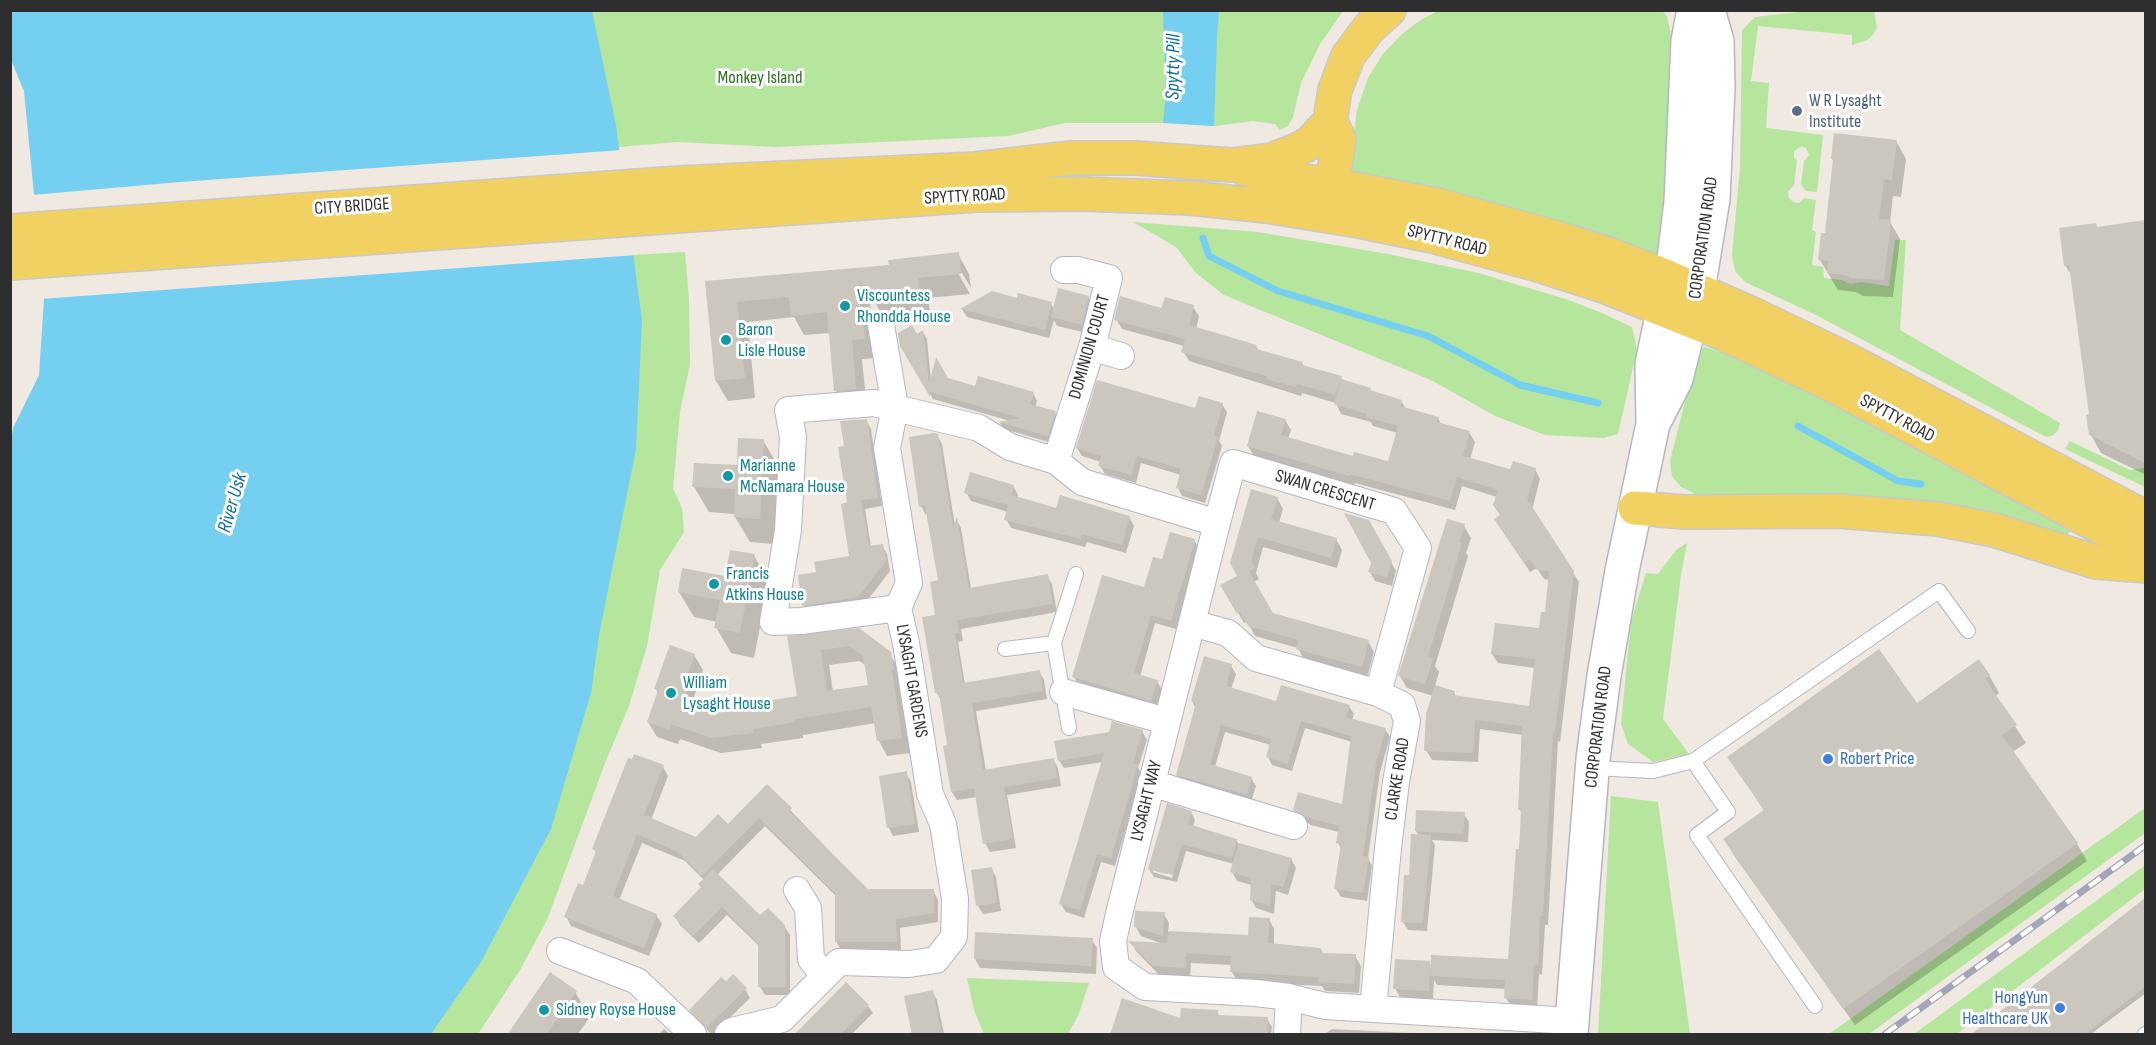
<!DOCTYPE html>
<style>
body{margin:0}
#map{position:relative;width:2156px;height:1045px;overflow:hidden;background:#efe9e1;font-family:"Sofia Sans Condensed",sans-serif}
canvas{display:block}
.frame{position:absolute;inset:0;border:12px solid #2e2e2e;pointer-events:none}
</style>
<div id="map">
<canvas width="2156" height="1045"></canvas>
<div class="frame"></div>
</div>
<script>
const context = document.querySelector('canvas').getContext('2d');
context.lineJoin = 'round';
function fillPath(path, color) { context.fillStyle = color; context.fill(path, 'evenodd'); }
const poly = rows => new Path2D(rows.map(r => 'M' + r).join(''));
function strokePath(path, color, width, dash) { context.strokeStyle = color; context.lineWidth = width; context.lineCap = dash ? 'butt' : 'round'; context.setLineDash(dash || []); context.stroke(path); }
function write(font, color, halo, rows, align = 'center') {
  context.font = font + ' "Sofia Sans Condensed",sans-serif'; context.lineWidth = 6; context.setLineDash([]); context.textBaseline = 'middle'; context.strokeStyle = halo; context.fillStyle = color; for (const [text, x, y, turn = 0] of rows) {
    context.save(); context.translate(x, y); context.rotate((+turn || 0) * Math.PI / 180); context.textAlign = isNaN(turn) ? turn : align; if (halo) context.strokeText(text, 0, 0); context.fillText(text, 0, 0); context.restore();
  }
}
const green = poly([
 [1440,10,1662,10,1667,16,1674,49,1673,127,1659,257,1431,189,1349,170,1357,110,1368,78,1383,54,1402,34,1422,19],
 [348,11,1343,11,1320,44,1301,83,1293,117,1288,126,1280,130,1275,124,1253,121,1214,126,1163,123,1065,123,1008,136,776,147,677,142,619,147,633,255,685,252,689,299,690,364,680,412,673,489,682,508,684,532,660,570,647,646,629,706,605,763,547,920,520,970,478,1034,166,1034],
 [1808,11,1874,11,1877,27,1873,35,1867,40,1852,45,1852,35,1758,26,1751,81,1769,83,1766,128,1823,135,1817,192,1806,191,1801,185,1804,161,1809,155,1806,148,1802,146,1794,151,1794,157,1797,161,1794,185,1788,192,1789,198,1793,202,1799,203,1805,198,1816,200,1812,230,1816,232,1812,265,1823,267,1824,278,1842,280,1850,284,1861,282,1889,286,1895,240,1906,240,1900,330,2060,423,2058,431,2052,436,2046,437,1814,314,1745,282,1735,271,1732,256,1740,167,1742,30,1755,17],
 [1133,222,1258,232,1388,254,1478,273,1566,299,1602,313,1632,327,1637,350,1618,434,1604,438,1545,435,1495,416,1431,380,1224,295,1196,273,1176,247],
 [1705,347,1721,352,1724,348,1806,386,2068,526,2070,532,2065,536,1693,498,1694,493,1681,487,1672,476,1670,461,1695,362,1699,349],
 [2070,441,2130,470,2145,468,2145,487,2065,449],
 [1687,543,1681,575,1663,719,1689,754,1653,762,1628,744,1621,724,1631,621,1646,573,1658,574,1676,550],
 [1611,796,1658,802,1690,1034,1598,1034],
 [2145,808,2145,833,1869,1034,1829,1034],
 [2145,865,2145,889,1957,1034,1914,1034],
 [967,978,1089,983,1078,1016,1068,1034,984,1034,974,1010]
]);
const water = poly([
 [10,11,592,11,616,125,642,321,636,449,599,635,591,693,551,829,481,962,431,1034,11,1034,10,449,13,428,39,375,44,299,24,91,11,60],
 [1163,11,1219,11,1217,36,1214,126,1163,123,1166,92]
]);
const pier = poly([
 [622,150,636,255,41,299,32,195,180,182]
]);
const shadow = poly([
 [1896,141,1906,159,1901,197,1893,196,1890,222,1900,239,1893,297,1863,296,1856,292,1838,290,1820,260,1826,235,1834,162,1832,159],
 [2146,222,2146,475,2101,453,2091,435,2091,415,2072,276,2065,265,2098,228],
 [958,254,969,274,971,288,962,273,958,273,970,294,928,298,930,311,883,316,869,292,876,358,862,359,867,409,847,411,836,391,830,333,804,335,794,317,748,322,755,398,728,401,716,381,707,282,891,266],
 [1088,297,1093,306,1086,333,1057,326,1054,320,1049,338,967,317,962,309,1018,300,1051,304,1054,309],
 [1193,307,1199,316,1196,329,1256,346,1259,351,1302,363,1305,368,1341,378,1343,381,1370,389,1372,393,1401,401,1406,409,1438,418,1441,424,1469,432,1475,442,1470,460,1512,471,1535,469,1540,479,1532,510,1579,582,1560,742,1558,741,1548,925,1545,925,1542,975,1539,974,1537,1009,1512,1008,1506,998,1506,989,1437,985,1434,980,1433,999,1400,997,1395,988,1429,963,1432,967,1510,961,1522,814,1520,810,1523,735,1480,729,1478,762,1432,760,1426,750,1433,696,1407,688,1400,676,1464,526,1471,538,1466,553,1468,556,1435,666,1439,672,1435,686,1454,692,1456,697,1531,707,1535,668,1498,663,1492,654,1540,629,1547,614,1550,580,1544,579,1537,568,1530,572,1502,529,1502,516,1497,497,1462,486,1455,510,1355,483,1354,485,1254,456,1248,446,1285,420,1291,430,1288,439,1354,457,1389,463,1398,433,1373,426,1371,422,1341,414,1336,403,1302,393,1301,396,1189,361,1183,351,1184,346,1122,329,1116,319,1163,310],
 [923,332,927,339,931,381,947,379,976,388,1033,393,1037,401,1035,407,1055,413,1059,420,1052,443,1004,429,1000,423,1010,421,933,399,901,345],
 [1222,404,1227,412,1219,441,1222,446,1205,503,1182,496,1178,488,1181,475,1141,463,1136,483,1105,474,1100,466,1101,462,1082,456,1077,448,1196,410],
 [866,420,871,429,882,506,865,509,871,547,882,545,887,554,890,571,863,606,809,614,804,605,817,573,851,558,846,447],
 [937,435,942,444,955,526,957,521,961,528,971,589,1047,576,1052,584,1057,612,961,629,963,641,958,642,965,684,1039,671,1044,680,1047,699,976,711,986,771,1053,759,1058,768,1061,786,1007,795,1016,848,990,852,985,843,977,797,957,800,952,792,949,746,942,702,937,693,940,582,928,514,926,515,921,506],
 [763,440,778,466,774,544,750,542,735,517,735,514,709,512,694,487,738,467],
 [1013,486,1018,495,1017,498,1057,510,1129,517,1134,526,1126,553,1087,542,1085,547,1011,528,1006,519,1008,512,971,501,966,492],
 [1277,498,1283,509,1279,523,1336,539,1342,550,1337,568,1263,547,1256,573,1259,579,1254,582,1272,615,1368,641,1374,652,1367,677,1304,660,1298,648,1255,636,1247,621,1244,623,1223,586,1239,577,1231,563],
 [1368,521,1396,571,1392,586,1375,581,1370,572,1373,563],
 [1194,540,1199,549,1176,629,1155,623,1140,677,1157,681,1162,690,1156,709,1079,685,1074,677,1145,589,1163,561],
 [754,556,769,581,754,658,731,653,716,627,717,622,694,617,679,592,726,578],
 [858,630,889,653,899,669,901,685,899,686,910,753,887,756,879,741,876,723,803,735,803,738,761,744,762,748,721,753,680,739,678,744,657,737,648,722,658,693,656,689,694,655,703,670,693,700,695,704,694,708,715,715,763,709,799,697,789,638],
 [859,661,867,666,870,686,833,692,829,665],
 [1231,666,1236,674,1231,689,1277,703,1349,706,1354,714,1352,720,1385,729,1390,737,1380,772,1368,858,1372,866,1367,901,1341,897,1336,889,1342,850,1338,843,1339,832,1311,825,1299,818,1295,810,1343,806,1352,742,1305,728,1292,771,1272,765,1268,757,1271,745,1225,732,1215,767,1251,778,1256,786,1251,802,1182,783,1177,775,1196,709,1192,701],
 [1989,675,1999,693,1995,696,2026,743,2012,752,2077,844,2087,861,1855,1025,1735,857,1725,840,1765,812,1729,757,1916,705],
 [1142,731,1147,740,1138,768,1142,774,1115,866,1101,862,1084,918,1066,912,1061,904,1103,762,1064,768,1059,760],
 [663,767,668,776,651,820,696,839,728,826,767,786,867,890,933,890,938,900,938,922,900,928,901,950,841,950,836,941,836,896,765,826,717,875,760,918,784,926,790,935,790,995,765,995,760,987,760,947,727,915,699,943,680,925,675,916,702,888,704,880,685,861,642,843,619,900,656,915,662,924,649,956,571,926,566,916,584,887,597,854,594,849],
 [906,773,911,782,919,832,893,836,889,828,881,777],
 [1191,812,1195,820,1193,827,1236,840,1239,844,1291,859,1296,868,1288,895,1276,891,1274,914,1256,908,1251,899,1252,885,1237,881,1232,872,1234,864,1186,851,1177,882,1154,877,1149,869],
 [1153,869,1173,875,1172,878,1153,872],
 [1464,814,1469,822,1468,842,1432,840,1435,845,1427,931,1408,930,1403,922,1419,836,1416,831],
 [991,868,996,877,1001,911,983,914,978,906],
 [2146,900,2146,993,2091,1034,1972,1034],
 [1164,914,1169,923,1168,932,1249,937,1269,919,1274,929,1274,945,1321,949,1323,954,1355,956,1361,966,1359,993,1325,991,1322,986,1238,982,1232,972,1232,965,1191,963,1190,978,1160,976,1136,951,1131,942,1163,944,1141,936,1136,927],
 [1092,940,1097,948,1096,974,980,968,975,959],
 [726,983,745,989,750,998,713,1034,711,1034,696,1018,691,1010],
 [932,991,937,1000,944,1034,913,1034],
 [575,992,590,1017,578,1034,509,1034],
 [868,1006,873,1013,852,1034,796,1034],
 [1217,1011,1220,1017,1267,1019,1272,1027,1271,1034,1112,1034],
 [664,1029,670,1034,659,1034],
 [1332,1029,1430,1034,1325,1034]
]);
const stream = poly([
 [1203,238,1209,256,1278,291,1428,336,1520,385,1598,403],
 [1798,426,1898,481,1921,484]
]);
const building = poly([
 [1834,133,1897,140,1892,180,1884,179,1879,219,1891,220,1884,280,1852,278,1845,275,1827,273,1828,261,1818,260,1821,233,1825,233,1833,159,1831,159],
 [2145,220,2145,463,2089,435,2086,415,2089,414,2069,265,2064,266,2059,228,2096,223,2097,227],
 [959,252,961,274,918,278,919,292,870,296,859,278,865,339,852,340,856,389,834,391,827,312,791,316,789,297,737,302,745,378,715,381,705,281,889,265,888,260],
 [1058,288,1089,296,1082,325,1051,317],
 [992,291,1017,298,1018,293,1052,302,1045,330,960,309],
 [1120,296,1161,308,1165,297,1194,305,1189,325,1257,345,1256,349,1303,362,1302,365,1342,376,1341,379,1371,388,1370,390,1402,400,1400,406,1439,417,1437,422,1470,431,1463,456,1510,469,1513,461,1536,468,1527,499,1574,571,1555,733,1553,732,1543,916,1540,916,1538,965,1534,965,1532,1000,1504,998,1505,980,1430,976,1431,955,1508,959,1516,849,1519,849,1521,810,1518,810,1522,726,1475,720,1473,753,1424,751,1426,714,1435,685,1455,691,1453,695,1529,706,1535,659,1491,654,1495,623,1539,628,1541,612,1545,612,1549,571,1537,570,1530,559,1524,563,1494,519,1500,515,1493,505,1498,490,1457,477,1450,501,1350,474,1349,476,1247,446,1257,411,1286,419,1281,435,1353,456,1354,452,1388,461,1398,426,1366,417,1367,414,1334,404,1341,379,1335,395,1297,384,1296,387,1266,379,1267,376,1181,352,1185,339,1114,320],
 [912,325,917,334,923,330,929,384,936,357,948,378,975,386,978,376,1034,392,1030,404,1056,411,1048,436,998,422,1020,418,930,392,930,397,900,346,898,333],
 [1097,380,1195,408,1199,396,1223,403,1214,435,1218,437,1201,495,1176,488,1181,469,1137,456,1131,475,1098,466,1101,456,1076,448],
 [867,419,878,498,861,500,869,546,883,544,886,561,858,597,802,606,798,575,816,572,814,562,849,556,841,504,847,502,838,447,844,446,840,421],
 [934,433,938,434,953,528,957,517,969,588,1048,574,1053,604,957,620,959,633,955,633,963,683,1040,670,1043,691,972,703,983,770,1054,758,1057,778,1004,787,1013,839,983,844,974,788,951,792,943,746,947,745,939,693,935,693,922,617,935,615,930,582,938,580,925,506,919,507,909,437],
 [738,438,764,439,760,519,734,517,735,489,692,487,694,463,737,465],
 [970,472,1014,485,1012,495,1056,508,1060,495,1130,516,1122,545,1082,534,1081,539,1004,520,1008,505,964,493],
 [1251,489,1278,497,1271,519,1337,538,1331,558,1258,537,1251,561,1255,568,1249,571,1273,613,1369,640,1362,667,1296,649,1299,640,1248,626,1240,612,1237,614,1220,585,1237,576,1230,563],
 [1344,513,1369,520,1392,561,1387,578,1368,572,1371,563],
 [1447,519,1465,524,1459,542,1462,543,1428,657,1433,659,1425,684,1398,676],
 [1170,532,1195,539,1171,621,1151,615,1134,673,1158,680,1151,701,1072,677,1102,575,1144,587,1153,557,1162,559],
 [730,550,755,554,740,633,714,628,720,600,678,592,682,568,725,576],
 [859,628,891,652,894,670,892,670,902,738,877,741,871,707,795,719,795,722,753,729,754,733,711,738,671,724,670,730,647,722,658,690,654,689,670,645,695,654,684,686,688,687,683,702,715,713,762,708,761,702,797,696,787,636],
 [849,646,863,656,868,685,827,691,821,650],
 [1879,649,1917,703,1979,659,1990,675,1985,679,2017,725,2002,735,2078,843,1843,1009,1723,839,1764,810,1727,757],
 [1204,656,1232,664,1226,686,1276,701,1281,685,1350,705,1346,717,1386,728,1376,763,1363,856,1369,857,1363,893,1334,889,1341,844,1336,843,1339,826,1306,817,1293,810,1298,792,1342,804,1351,736,1301,721,1288,764,1266,757,1271,739,1221,725,1210,764,1252,777,1247,795,1176,775,1196,703,1191,701],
 [1112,721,1143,730,1133,763,1138,764,1111,858,1097,854,1080,910,1059,904,1104,753,1058,761,1054,741,1109,732],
 [634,754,664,765,644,815,696,837,718,814,728,824,767,784,792,808,789,811,868,889,934,889,934,913,896,919,897,942,835,942,835,893,759,818,702,876,678,852,637,834,613,896,657,914,644,948,564,917,578,883,583,885,596,851,592,849,628,758,632,759],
 [907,771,915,824,887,828,879,776],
 [1167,803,1192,811,1188,824,1237,839,1232,858,1182,844,1173,874,1166,874,1148,869],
 [1416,810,1465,812,1463,834,1415,831],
 [1411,834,1431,835,1423,923,1401,922,1404,875,1409,875],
 [1239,843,1292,858,1283,887,1271,884,1270,906,1250,900,1251,878,1230,872],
 [992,867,997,903,976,906,971,870],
 [713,869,760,915,768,908,785,925,786,987,758,987,758,943,722,907,693,936,673,916,701,887,698,884],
 [2145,898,2145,987,2084,1035,1970,1035],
 [1135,911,1165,912,1163,936,1134,927],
 [1249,917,1270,918,1268,943,1321,948,1321,953,1356,954,1354,984,1318,982,1318,977,1230,972,1231,956,1186,953,1185,968,1153,966,1128,941,1167,943,1169,931,1248,935],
 [975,932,1093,938,1091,966,974,959],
 [1395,959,1430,961,1429,991,1393,989],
 [550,972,577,991,546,1035,507,1035],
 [733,974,747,988,706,1028,689,1010,721,977,726,981],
 [846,982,869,1005,840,1035,794,1035],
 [933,990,942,1035,912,1035,904,996],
 [1122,998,1180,1018,1181,1008,1218,1010,1218,1015,1268,1017,1267,1035,1110,1035]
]);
const service = poly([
 [1005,649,1054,643],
 [1069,728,1054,643,1076,574],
 [1693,761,1728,812,1697,835,1815,1006],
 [1592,768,1653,771,1693,761,1939,591,1968,631],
 [2145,1034,2146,1034]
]);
const minor = poly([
 [1092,347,1121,356],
 [1056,461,1092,347,1109,278,1078,270,1064,270],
 [1217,523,1233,463,1394,511,1418,548,1378,693],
 [898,608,801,621,773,622,788,530,793,437,788,410,874,403,979,428,1010,447,1056,461,1082,482,1217,523,1119,914,1113,941,1116,967,1145,987,1256,993,1289,997,1325,1006,1572,1021],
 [1192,623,1228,633,1256,658,1378,693,1402,705,1407,721,1396,782,1388,848,1373,1009],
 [1063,692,1166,721],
 [1151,783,1294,826],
 [797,890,808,908,811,959,824,976],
 [560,951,637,981,693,1034],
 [728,1034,732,1031,782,1019,839,962,909,964,936,960,954,937,955,899,943,824,930,794,906,643,898,608,909,583,887,448,895,407,881,325],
 [1287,1034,1289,997]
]);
const tertiary = poly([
 [1655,420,1676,379,1698,290,1713,199,1718,87,1717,41,1708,10],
 [1571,1034,1593,759,1604,676,1622,571,1653,424,1652,364,1674,259,1681,202,1688,41,1694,10]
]);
const primary = poly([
 [1245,169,1269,176,1333,185,1437,205,1557,238,1608,254,1670,278,1750,313,1846,359,2146,518],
 [1329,205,1339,139,1330,121],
 [10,231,679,183,975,169,1071,158,1135,158,1231,165,1271,160,1297,150,1310,143,1330,121,1335,90,1348,56,1369,28,1389,10],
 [10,263,976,195,1084,194,1190,198,1266,206,1359,221,1432,236,1542,266,1604,286,1724,334,1832,385,2146,551],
 [1635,508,1685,512,1837,511,1938,519,1994,530,2096,562,2146,566]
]);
const rail = poly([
 [1885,1034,2146,845]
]);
const markers = [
 [1797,111,6,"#5c6f8a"],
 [845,306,6,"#0f9aa8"],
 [726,340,6,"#0f9aa8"],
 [728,476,6,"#0f9aa8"],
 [714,584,6,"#0f9aa8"],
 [671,693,6,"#0f9aa8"],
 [1828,759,6,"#3f7fe0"],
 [2060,1008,6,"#3f7fe0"],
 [544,1010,6,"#0f9aa8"]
];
const parkNames = [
 ["Monkey Island",760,78]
];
const serviceNames = [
 ["W R Lysaght",1809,101],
 ["Institute",1809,122]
];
const streetNames = [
 ["SPYTTY ROAD",965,197,-3],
 ["CITY BRIDGE",352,207,-4],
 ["CORPORATION ROAD",1704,238,-82],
 ["SPYTTY ROAD",1447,241,14],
 ["DOMINION COURT",1090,347,-74],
 ["SPYTTY ROAD",1897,419,28],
 ["SWAN CRESCENT",1325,491,17],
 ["LYSAGHT GARDENS",911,681,80],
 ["CORPORATION ROAD",1599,727,-83],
 ["CLARKE ROAD",1398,779,-81],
 ["LYSAGHT WAY",1147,801,-76]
];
const cultureNames = [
 ["Viscountess",857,296],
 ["Rhondda House",857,317],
 ["Baron",738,330],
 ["Lisle House",738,351],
 ["Marianne",740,466],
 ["McNamara House",740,487],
 ["Francis",726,574],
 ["Atkins House",726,595],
 ["William",683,683],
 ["Lysaght House",683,704],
 ["Sidney Royse House",556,1010]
];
const shopNames = [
 ["Robert Price",1840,759],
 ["HongYun",2048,998,"right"],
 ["Healthcare UK",2048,1019,"right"]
];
const waterNames = [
 ["Spytty Pill",1174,67,-89],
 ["River Usk",233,503,-74]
];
fillPath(green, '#b6e59e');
fillPath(water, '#75cff0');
fillPath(pier, '#efe9e1');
fillPath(shadow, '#0003');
strokePath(stream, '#75cff0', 7);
fillPath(building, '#cbc7bf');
strokePath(service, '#b4b7c1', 16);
strokePath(minor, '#b4b7c1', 28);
strokePath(tertiary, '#b4b7c1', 36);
strokePath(primary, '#c9c9c9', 36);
strokePath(service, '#fff', 14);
strokePath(minor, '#fff', 26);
strokePath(tertiary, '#fff', 33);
strokePath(primary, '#f2d163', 33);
strokePath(rail, '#a3a6b8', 7);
strokePath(rail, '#fff', 4.5, [14]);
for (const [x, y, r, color] of markers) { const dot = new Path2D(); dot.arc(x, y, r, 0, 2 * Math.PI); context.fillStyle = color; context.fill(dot); strokePath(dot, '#fff', 2); }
write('18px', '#2c6e1b', '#fff', parkNames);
write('18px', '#4e5e75', '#fff', serviceNames, 'left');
write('18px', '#2e2e2e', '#fff', streetNames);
write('18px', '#0d838f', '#fff', cultureNames, 'left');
write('18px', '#366cbe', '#fff', shopNames, 'left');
write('italic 20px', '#0d6fa3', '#fff', waterNames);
</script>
